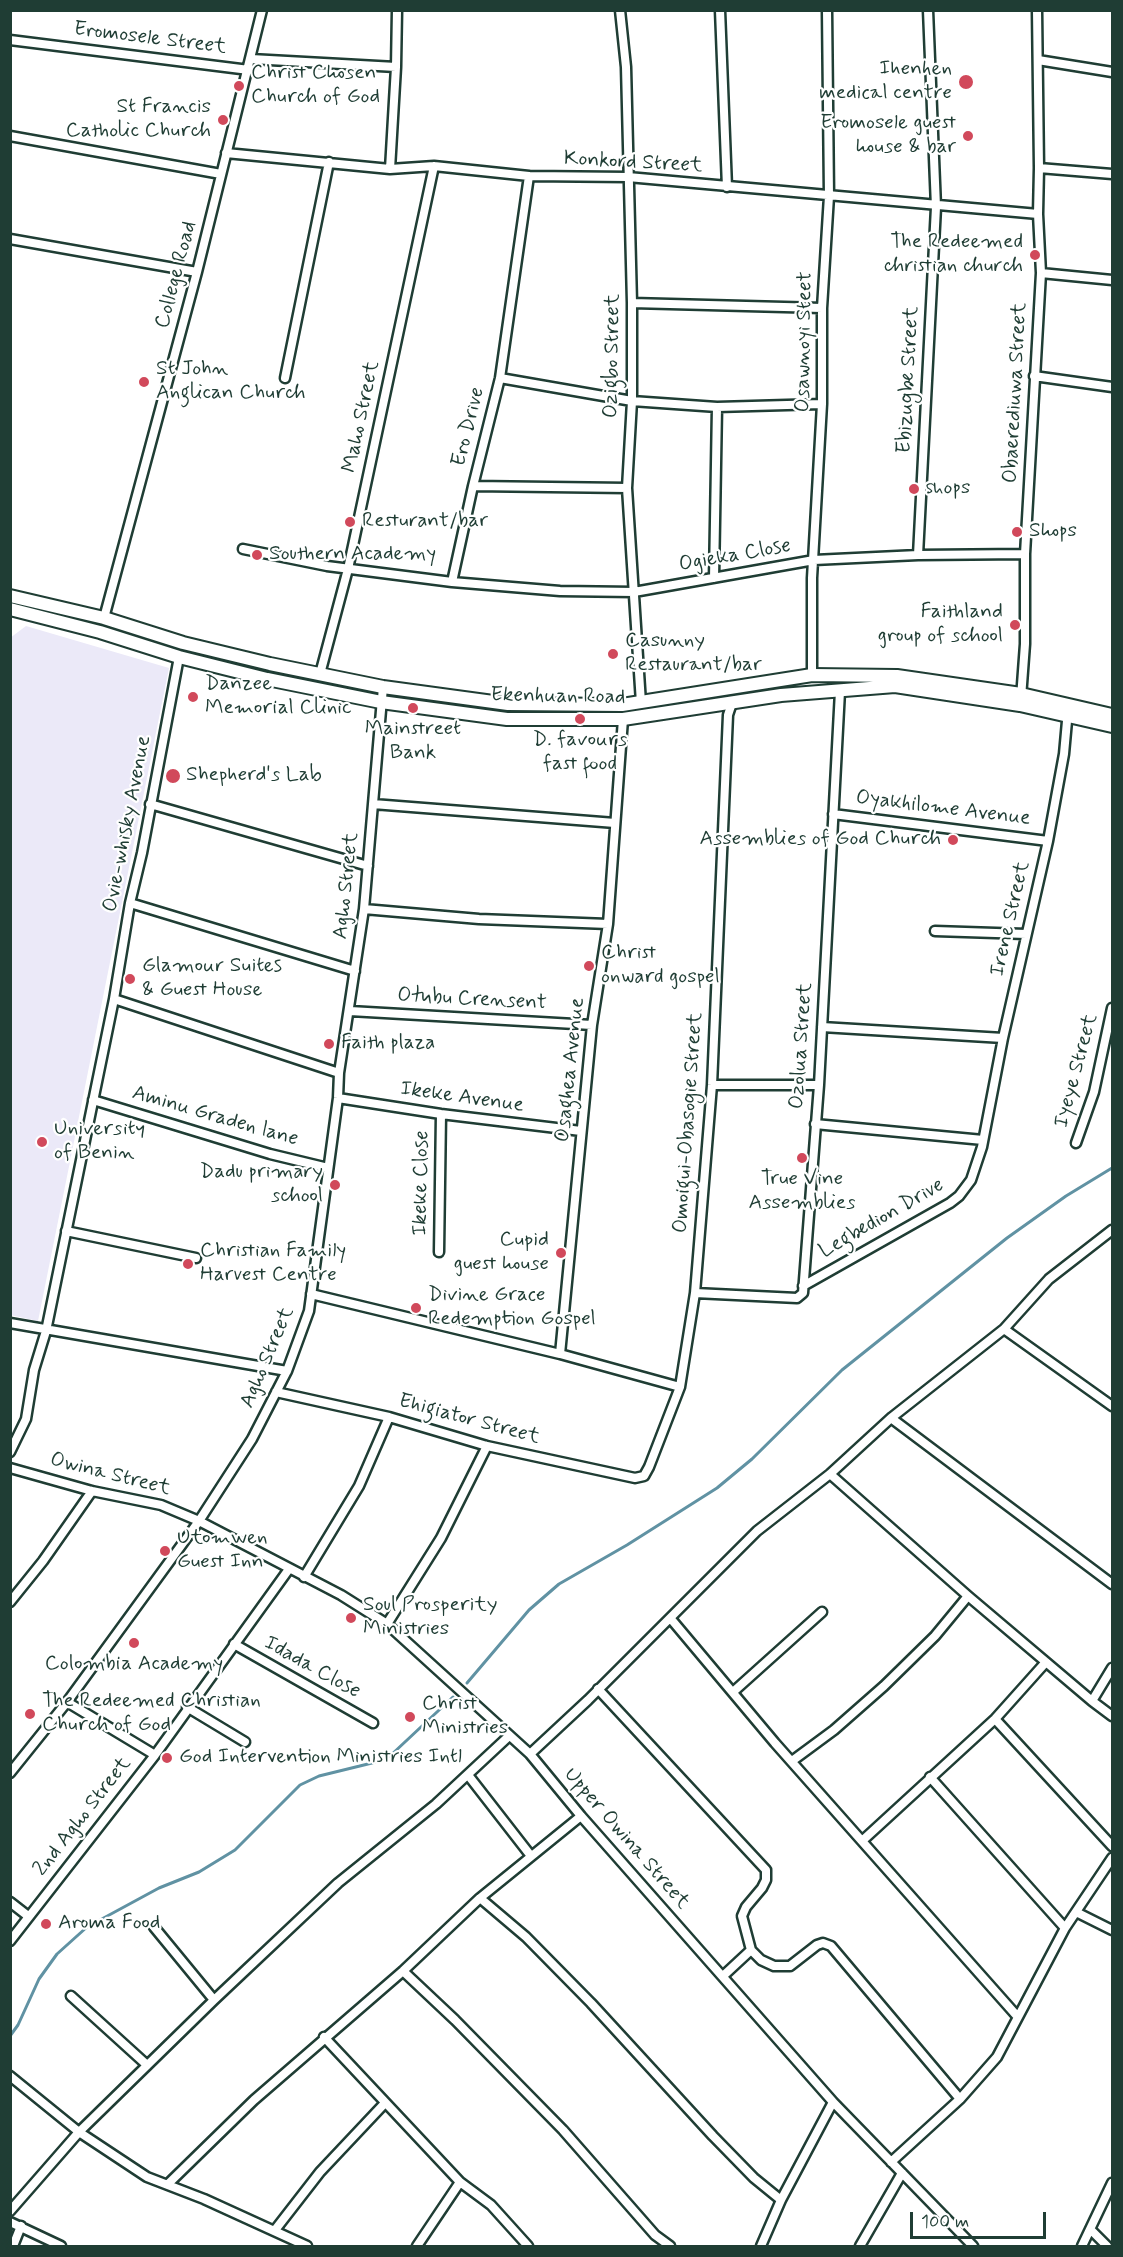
<!DOCTYPE html>
<style>
body{margin:0}
#map{position:relative;width:1123px;height:2257px;overflow:hidden;background:#fff;font-family:Mynerve,sans-serif}
canvas{display:block}
.frame{position:absolute;inset:0;border:12px solid #1f3d34;pointer-events:none}
.scale{position:absolute;left:910px;top:2212px;width:136px;height:27px;box-sizing:border-box;border:3px solid #1f3d34;border-top:0;padding-left:8px;font-size:18px;line-height:21px;white-space:nowrap;color:#1f3d34;-webkit-text-stroke:4px #fff;paint-order:stroke}
</style>
<div id="map">
<canvas width="1123" height="2257"></canvas>
<div class="frame"></div>
<div class="scale">100 m</div>
</div>
<script>
const context = document.querySelector('canvas').getContext('2d');
context.lineJoin = 'round';
function fillPath(path, color) { context.fillStyle = color; context.fill(path, 'evenodd'); }
const poly = rows => new Path2D(rows.map(r => 'M' + r).join(''));
function strokePath(path, color, width, dash) { context.strokeStyle = color; context.lineWidth = width; context.lineCap = dash ? 'butt' : 'round'; context.setLineDash(dash || []); context.stroke(path); }
function write(font, color, halo, rows, align = 'center') {
  context.font = font + ' Mynerve,sans-serif'; context.lineWidth = 4.5; context.setLineDash([]); context.textBaseline = 'middle'; context.strokeStyle = halo; context.fillStyle = color; for (const [text, x, y, turn = 0] of rows) {
    context.save(); context.translate(x, y); context.rotate((+turn || 0) * Math.PI / 180); context.textAlign = isNaN(turn) ? turn : align; if (halo) context.strokeText(text, 0, 0); context.fillText(text, 0, 0); context.restore();
  }
}
const built = poly([
 [26,626,169,668,38,1321,10,1315,10,638]
]);
const stream = poly([
 [467,1683,529,1610,559,1584,627,1545,717,1488,752,1459,842,1370,1007,1238,1066,1196,1112,1168],
 [10,2036,18,2025,39,1979,57,1954,87,1927,159,1888,199,1872,235,1850,300,1785,319,1776,372,1763,390,1756,453,1697]
]);
const street = poly([
 [620,10,626,67,632,303,632,401,627,488,641,703],
 [720,10,727,187],
 [10,40,249,70],
 [251,59,396,67],
 [1038,60,1112,72],
 [10,136,221,174],
 [226,153,390,169,434,166,529,176,628,177,1038,214],
 [1039,168,1112,174],
 [390,169,396,67,397,10],
 [10,239,197,272],
 [1041,273,1112,280],
 [632,303,822,308],
 [1034,376,1112,387],
 [285,378,329,162],
 [500,378,632,401,717,407,822,404],
 [473,486,627,488],
 [243,549,327,566,452,582,560,591,634,592,814,560,918,555,1025,554],
 [918,555,936,207,928,10],
 [714,578,717,407],
 [452,582,473,486,500,378,529,176],
 [104,618,197,272,262,10],
 [179,657,142,853,130,903,114,999,339,1073],
 [320,674,348,569,434,166],
 [812,675,812,578,822,404,822,308,829,196,827,10],
 [1021,698,1025,644,1025,554,1041,273,1038,214,1039,168,1037,10],
 [150,804,368,866],
 [373,804,615,823],
 [833,814,1048,841],
 [130,903,355,971],
 [364,909,479,919,608,924],
 [935,931,1026,934],
 [350,1011,592,1025],
 [822,1027,1003,1038],
 [712,1085,819,1085],
 [338,1098,441,1114,581,1131],
 [93,1100,270,1154,328,1168],
 [815,1124,983,1140],
 [1076,1143,1094,1092,1112,1008],
 [66,1231,196,1258],
 [439,1252,441,1114],
 [803,1286,950,1203,959,1196,971,1180,982,1147,1003,1038,1048,841,1064,754,1068,710],
 [695,1293,797,1298,803,1293,819,1085,840,691],
 [311,1294,560,1354,680,1387],
 [10,1323,287,1371],
 [1004,1329,1112,1406],
 [560,1354,592,1025,608,924,623,719],
 [276,1392,389,1417,487,1446,635,1478,644,1476,649,1467,680,1387,695,1293,712,1085,728,715,732,703],
 [891,1418,1112,1584],
 [10,1452,26,1419,34,1370,46,1331,114,999],
 [10,1468,92,1491,161,1505,199,1521,341,1595,387,1624,530,1754,581,1816,833,2102,973,2246],
 [830,1474,968,1596,1092,1701,1112,1716],
 [304,1577,359,1486,389,1417],
 [10,1602,43,1561,92,1491],
 [671,1619,775,1743,1017,2016],
 [387,1624,441,1538,487,1446],
 [234,1644,373,1723],
 [598,1689,766,1870,766,1880,762,1888,746,1907,742,1916,751,1950,761,1960,774,1966,790,1966,817,1945,823,1943,831,1946,960,2099],
 [733,1692,822,1612],
 [1092,1701,1112,1668],
 [67,1702,155,1755],
 [187,1707,245,1742],
 [995,1719,1112,1846],
 [530,1754,588,1700,757,1531,830,1474,891,1418,1004,1329,1049,1279,1112,1230],
 [792,1761,834,1730,884,1686,935,1636,968,1596],
 [10,1773,67,1702,199,1521,252,1439,287,1371,309,1311,338,1098,339,1073,364,909,383,687],
 [468,1775,531,1856],
 [930,1777,1065,1928],
 [862,1841,995,1719,1046,1662],
 [480,1898,526,1937,591,2003,713,2136,754,2178,781,2200],
 [10,1902,28,1916],
 [1076,1912,1112,1930],
 [154,1927,214,2000],
 [10,1941,155,1755,289,1569],
 [403,1971,455,2020,563,2130,655,2235,670,2246],
 [723,1976,751,1950],
 [71,1996,147,2065],
 [324,2037,460,2182,491,2205,528,2246],
 [10,2076,79,2132,147,2177,204,2199,307,2246],
 [891,2162,960,2099,997,2057,1065,1928,1112,1858],
 [168,2184,254,2100,403,1971,480,1898,581,1816],
 [10,2211,79,2132,214,2000,338,1883,436,1804,509,1736],
 [10,2222,61,2246],
 [275,2230,320,2172,385,2103],
 [1091,2230,1107,2246],
 [13,2246,21,2226],
 [417,2246,460,2182],
 [761,2246,781,2200,833,2102],
 [860,2246,902,2173],
 [1082,2246,1112,2183]
]);
const secondary = poly([
 [10,596,104,618,183,643,270,664,383,687,508,704,622,705,812,675,897,676,1021,694,1112,715],
 [10,609,100,632,179,657,267,679,381,702,507,719,623,719,781,695,895,686,1020,705,1112,726]
]);
const markers = [
 [966,82,8,"#d1495b"],
 [239,86,6,"#d1495b"],
 [223,120,6,"#d1495b"],
 [968,136,6,"#d1495b"],
 [1035,255,6,"#d1495b"],
 [144,382,6,"#d1495b"],
 [914,489,6,"#d1495b"],
 [350,522,6,"#d1495b"],
 [1017,532,6,"#d1495b"],
 [257,555,6,"#d1495b"],
 [1015,625,6,"#d1495b"],
 [613,654,6,"#d1495b"],
 [193,697,6,"#d1495b"],
 [413,708,6,"#d1495b"],
 [580,719,6,"#d1495b"],
 [173,776,8,"#d1495b"],
 [953,840,6,"#d1495b"],
 [589,966,6,"#d1495b"],
 [130,979,6,"#d1495b"],
 [329,1044,6,"#d1495b"],
 [42,1142,6,"#d1495b"],
 [802,1158,6,"#d1495b"],
 [335,1185,6,"#d1495b"],
 [561,1253,6,"#d1495b"],
 [188,1264,6,"#d1495b"],
 [416,1308,6,"#d1495b"],
 [165,1551,6,"#d1495b"],
 [351,1618,6,"#d1495b"],
 [134,1643,6,"#d1495b"],
 [30,1714,6,"#d1495b"],
 [410,1717,6,"#d1495b"],
 [167,1758,6,"#d1495b"],
 [46,1924,6,"#d1495b"]
];
const streetNames = [
 ["Eromosele Street",150,39,7],
 ["Konkord Street",633,163,3],
 ["College Road",177,275,-75],
 ["Osawnoyi Steet",805,342,-89],
 ["Ozigbo Street",613,356,-89],
 ["Ebizugbe Street",909,380,-87],
 ["Obaerediuwa Street",1016,393,-87],
 ["Maho Street",362,417,-78],
 ["Ero Drive",469,427,-76],
 ["Ogieka Close",735,556,-10],
 ["Ekenhuan Road",558,697,1],
 ["Oyakhilome Avenue",943,809,7],
 ["Ovie-whisky Avenue",128,824,-79],
 ["Agho Street",347,886,-84],
 ["Irene Street",1011,919,-77],
 ["Otubu Crensent",472,1000,3],
 ["Ozolua Street",802,1046,-86],
 ["Osaghea Avenue",571,1070,-84],
 ["Iyeye Street",1077,1071,-75],
 ["Ikeke Avenue",462,1098,8],
 ["Aminu Graden lane",215,1117,16],
 ["Omoigui-Obasogie Street",689,1123,-86],
 ["Ikeke Close",422,1183,-89],
 ["Legbedion Drive",882,1219,-30],
 ["Agho Street",268,1358,-67],
 ["Ehigiator Street",469,1420,15],
 ["Owina Street",110,1475,14],
 ["Idada Close",312,1668,29],
 ["2nd Agho Street",83,1817,-52],
 ["Upper Owina Street",626,1839,49]
];
const poiNames = [
 ["Ihenhen",952,70,"right"],
 ["medical centre",952,94,"right"],
 ["Christ Chosen",251,74],
 ["Church of God",251,98],
 ["St Francis",211,108,"right"],
 ["Catholic Church",211,132,"right"],
 ["Eromosele guest",956,124,"right"],
 ["house & bar",956,148,"right"],
 ["The Redeemed",1023,243,"right"],
 ["christian church",1023,267,"right"],
 ["St John",156,370],
 ["Anglican Church",156,394],
 ["shops",926,489],
 ["Resturant/bar",362,522],
 ["Shops",1029,532],
 ["Southern Academy",269,555],
 ["Faithland",1003,613,"right"],
 ["group of school",1003,637,"right"],
 ["Casunny",625,642],
 ["Restaurant/bar",625,666],
 ["Danzee",205,685],
 ["Memorial Clinic",205,709],
 ["Mainstreet",413,730,"center"],
 ["Bank",413,754,"center"],
 ["D. favours",580,741,"center"],
 ["fast food",580,765,"center"],
 ["Shepherd's Lab",186,776],
 ["Assemblies of God Church",941,840,"right"],
 ["Christ",601,954],
 ["onward gospel",601,978],
 ["Glamour Suites",142,967],
 ["& Guest House",142,991],
 ["Faith plaza",341,1044],
 ["University",54,1130],
 ["of Benin",54,1154],
 ["Dadu primary",323,1173,"right"],
 ["school",323,1197,"right"],
 ["True Vine",802,1180,"center"],
 ["Assemblies",802,1204,"center"],
 ["Cupid",549,1241,"right"],
 ["guest house",549,1265,"right"],
 ["Christian Family",200,1252],
 ["Harvest Centre",200,1276],
 ["Divine Grace",428,1296],
 ["Redemption Gospel",428,1320],
 ["Utomwen",177,1539],
 ["Guest Inn",177,1563],
 ["Soul Prosperity",363,1606],
 ["Ministries",363,1630],
 ["Colombia Academy",134,1665,"center"],
 ["The Redeemed Christian",42,1702],
 ["Church of God",42,1726],
 ["Christ",422,1705],
 ["Ministries",422,1729],
 ["God Intervention Ministries Intl",179,1758],
 ["Aroma Food",58,1924]
];
fillPath(built, '#ebe9f8');
strokePath(stream, '#6092a3', 3);
strokePath(street, '#1f3d34', 13);
strokePath(secondary, '#1f3d34', 16);
strokePath(street, '#fff', 8);
strokePath(secondary, '#fff', 12);
for (const [x, y, r, color] of markers) { const dot = new Path2D(); dot.arc(x, y, r, 0, 2 * Math.PI); context.fillStyle = color; context.fill(dot); strokePath(dot, '#fff', 2); }
write('21px', '#1f3d34', '#fff', streetNames);
write('21px', '#1f3d34', '#fff', poiNames, 'left');
</script>
